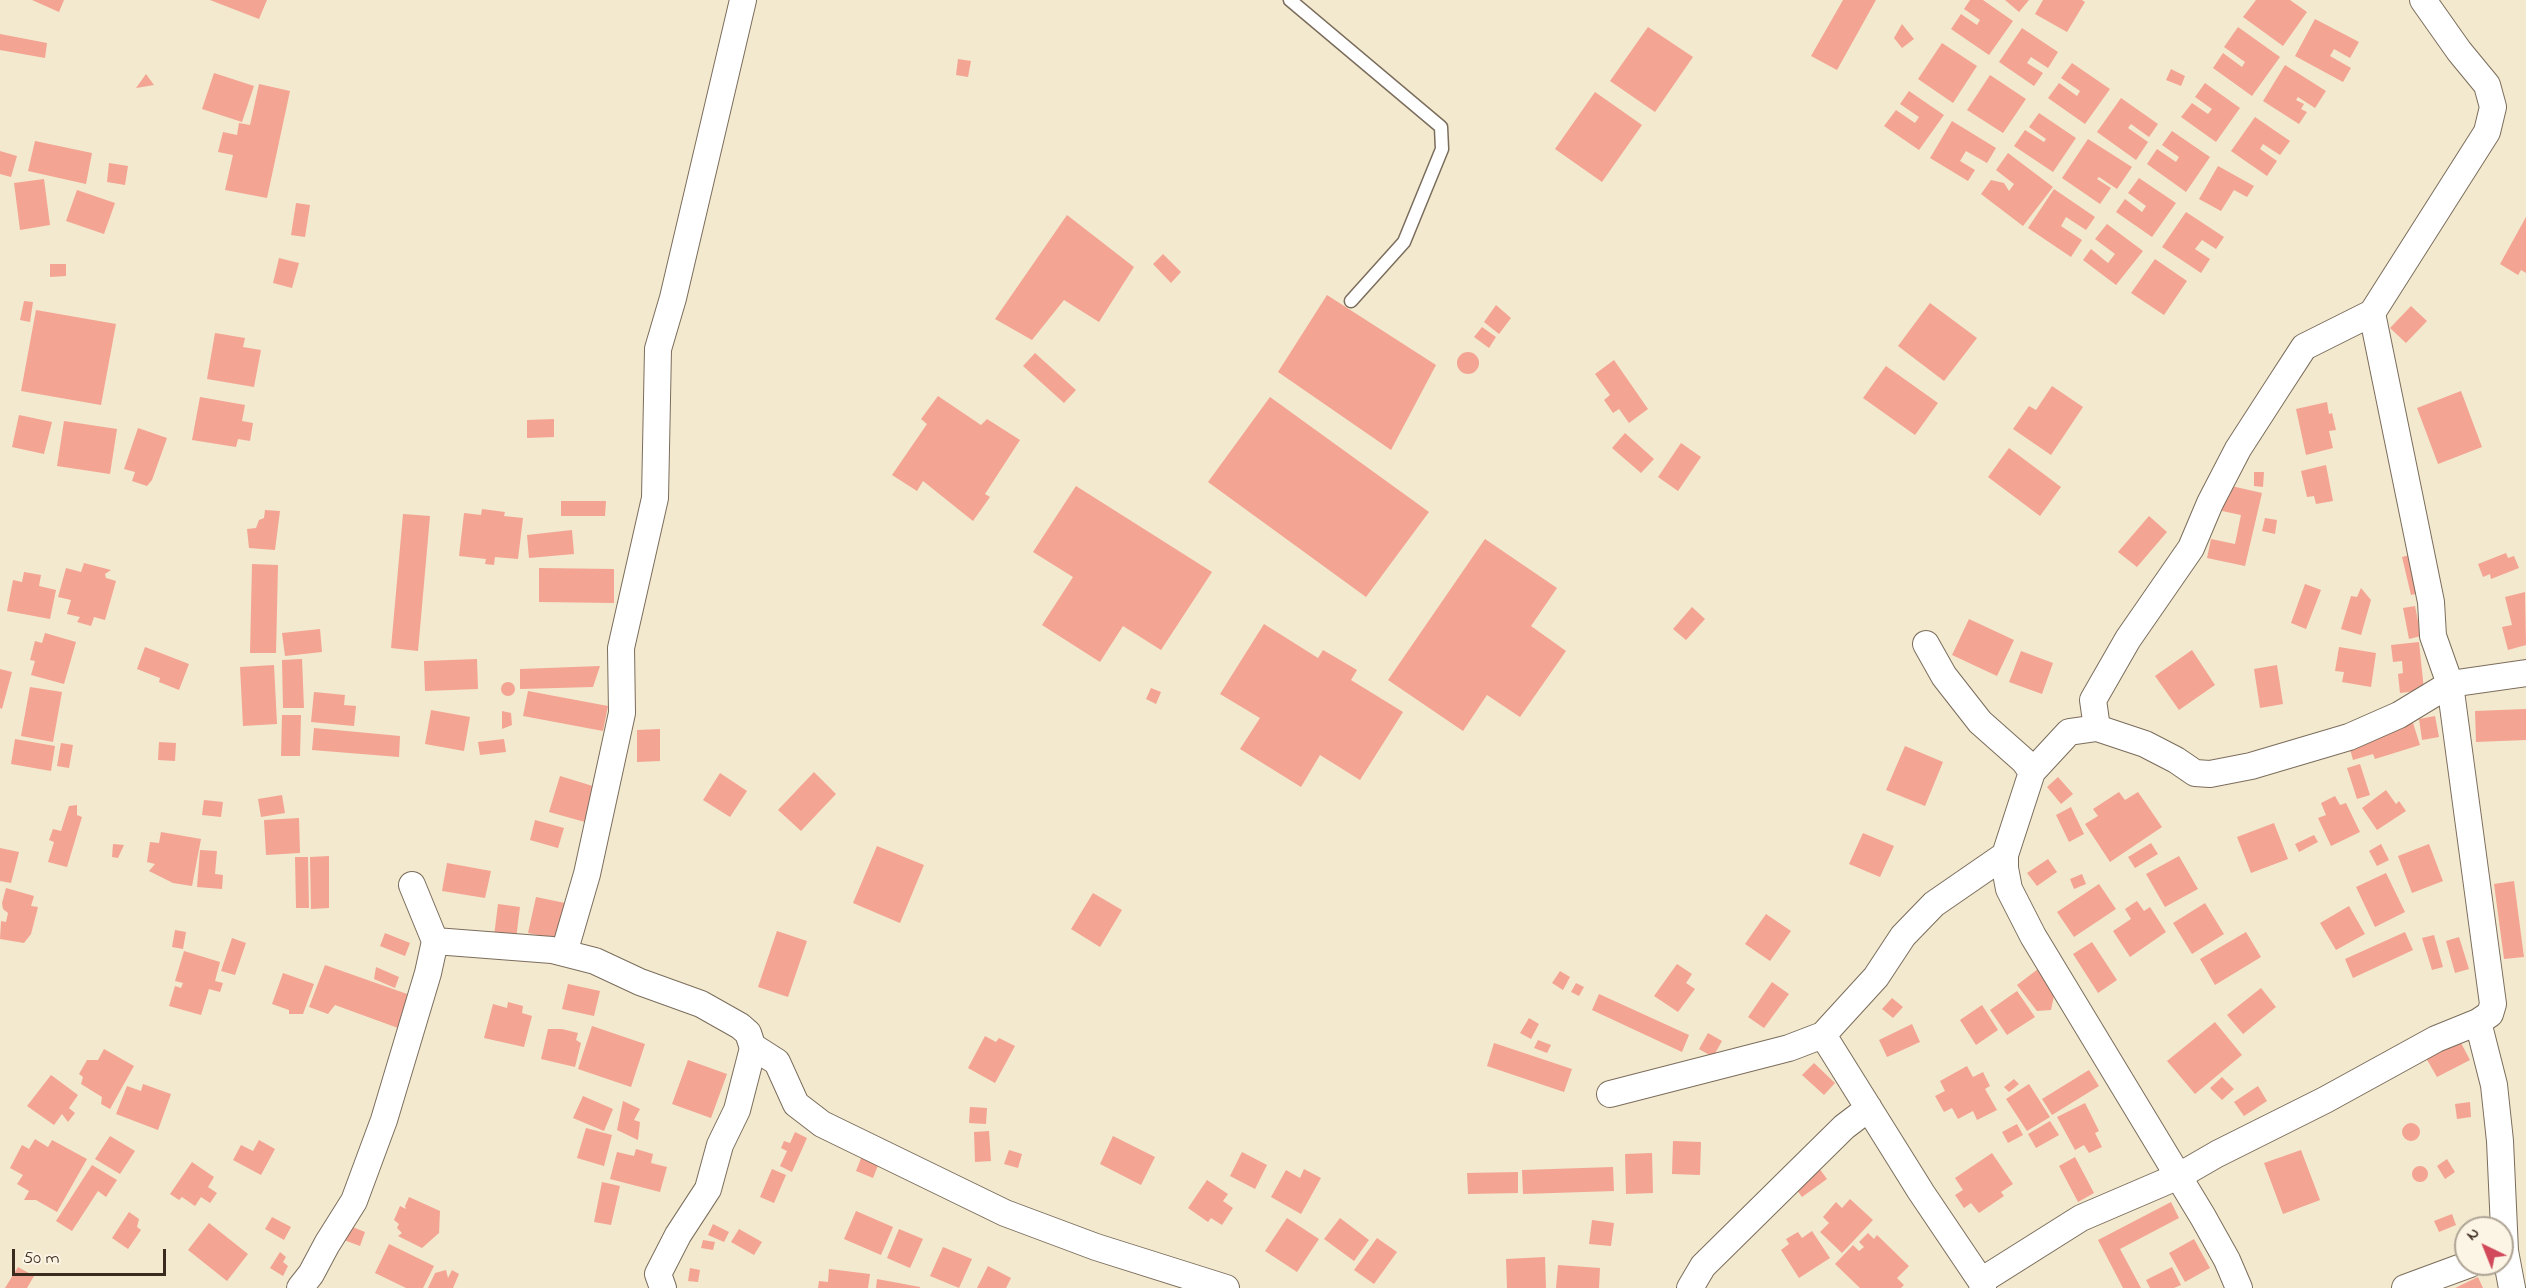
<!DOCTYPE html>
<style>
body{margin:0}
#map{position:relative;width:2526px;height:1288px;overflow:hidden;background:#f2e9ce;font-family:"Indie Flower",sans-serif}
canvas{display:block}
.north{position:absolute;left:2454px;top:1216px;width:60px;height:60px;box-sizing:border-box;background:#fcf5e5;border:2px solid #afa495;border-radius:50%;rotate:317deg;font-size:16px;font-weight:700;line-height:24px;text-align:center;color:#3b2a1e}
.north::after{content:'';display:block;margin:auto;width:21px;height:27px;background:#d1495b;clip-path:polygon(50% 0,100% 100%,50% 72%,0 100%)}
.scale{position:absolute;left:12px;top:1249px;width:154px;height:27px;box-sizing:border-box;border:3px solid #3b2a1e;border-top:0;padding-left:8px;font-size:18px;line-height:21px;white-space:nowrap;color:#3b2a1e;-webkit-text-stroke:4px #fcf5e5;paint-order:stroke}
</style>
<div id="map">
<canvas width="2526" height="1288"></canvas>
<div class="north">N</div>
<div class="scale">50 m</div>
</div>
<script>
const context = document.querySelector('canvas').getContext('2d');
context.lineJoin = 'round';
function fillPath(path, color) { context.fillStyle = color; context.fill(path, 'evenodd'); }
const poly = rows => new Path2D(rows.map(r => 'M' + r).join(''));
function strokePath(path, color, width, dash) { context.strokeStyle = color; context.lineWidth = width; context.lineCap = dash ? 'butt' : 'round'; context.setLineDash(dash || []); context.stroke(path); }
const building = poly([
 [32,0,64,0,59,12],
 [210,0,267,0,259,19],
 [1843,0,1876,0,1837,70,1811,56],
 [1970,0,1983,0,2013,21,1989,55,1951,29,1961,14,1977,25,1980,20,1964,9],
 [2005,0,2029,0,2019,12],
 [2043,0,2082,0,2085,2,2067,32,2035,14],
 [2256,0,2290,0,2307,12,2283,46,2243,17],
 [2315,19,2359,42,2350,58,2334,49,2330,56,2351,68,2343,82,2295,56],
 [1902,24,1914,39,1902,48,1894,38],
 [1648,27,1693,57,1655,112,1610,81],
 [2238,27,2280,57,2252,96,2213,68,2223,53,2242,67,2245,62,2224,47],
 [2022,28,2058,52,2048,68,2031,57,2027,63,2043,73,2034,86,1999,62],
 [0,34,47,43,45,58,0,50],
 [1942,43,1977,66,1953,103,1918,79],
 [958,59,971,61,968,77,956,75],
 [2072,63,2110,89,2085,124,2048,98,2059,83,2077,96,2080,91,2061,78],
 [2285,65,2326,91,2315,108,2298,97,2296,100,2304,104,2301,109,2307,112,2299,124,2263,101],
 [2171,69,2185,76,2181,86,2166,80],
 [214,73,254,86,242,122,202,109],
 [146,74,154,85,136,88],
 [1990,75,2026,99,2003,133,1967,110],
 [2205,83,2240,108,2216,142,2181,117,2192,103,2208,114,2212,109,2195,97],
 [259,84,290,91,267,198,225,190,233,155,218,152,223,132,237,135,239,123,250,125],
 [1909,91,1944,115,1919,150,1884,126,1896,110,1915,123,1919,117,1900,104],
 [1595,92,1642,125,1602,182,1555,149],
 [2121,98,2158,124,2149,137,2131,124,2128,128,2148,142,2136,160,2097,132],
 [2039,113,2076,138,2053,172,2014,146,2025,130,2044,142,2046,139,2029,127],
 [2255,117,2290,141,2280,155,2263,144,2260,149,2277,161,2267,176,2231,151],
 [1952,121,1996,148,1987,163,1966,151,1960,161,1975,170,1968,181,1930,158],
 [2172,131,2210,157,2186,192,2147,164,2157,149,2176,162,2179,157,2162,145],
 [2088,139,2132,167,2117,189,2099,177,2097,179,2111,188,2100,204,2062,178],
 [35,141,92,153,86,184,28,171],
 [0,151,17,156,11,177,0,174],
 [2008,153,2053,187,2023,226,1981,194,1991,180,2004,183,2009,191,2014,184,1996,170],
 [109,163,128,166,125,185,107,182],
 [2218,166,2254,186,2247,197,2234,190,2221,211,2199,199],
 [2139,178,2176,203,2152,237,2116,212,2125,199,2142,212,2146,206,2128,193],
 [44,179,50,225,20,230,14,183],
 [2054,189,2095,217,2086,230,2066,217,2061,226,2082,240,2071,257,2028,228],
 [77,190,115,203,104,234,66,221],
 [296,203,310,205,305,237,291,235],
 [2186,212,2224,237,2216,249,2202,240,2195,249,2210,259,2201,273,2162,247],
 [1067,215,1134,267,1099,322,1064,300,1032,340,995,319],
 [2526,217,2526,273,2521,270,2518,275,2500,264],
 [2107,224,2143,251,2116,285,2083,260,2091,249,2108,263,2115,254,2095,239],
 [1163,254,1181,272,1171,283,1153,264],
 [279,258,299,263,292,288,273,283],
 [2155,259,2187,281,2164,315,2131,293],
 [50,264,66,264,66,276,50,277],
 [1327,295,1436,365,1391,450,1278,372],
 [24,301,33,302,30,322,20,320],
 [1930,303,1977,338,1944,381,1898,346],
 [1496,305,1511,318,1499,334,1484,322],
 [2411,306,2427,321,2406,343,2390,328],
 [36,310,116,324,101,405,21,391],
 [1482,327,1496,337,1489,348,1474,337],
 [215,333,245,338,243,347,261,350,254,387,207,379],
 '1457 363a11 11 0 1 1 22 0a11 11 0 1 1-22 0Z',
 [1035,353,1076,390,1064,403,1023,366],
 [1614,360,1648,409,1629,423,1619,409,1613,413,1604,400,1610,395,1595,374],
 [1886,366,1938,403,1915,435,1863,398],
 [2052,386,2083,407,2051,455,2013,429,2029,406,2036,410],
 [2461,391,2482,447,2438,464,2417,408],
 [938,396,981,425,987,419,1020,440,985,494,990,497,973,521,923,481,917,491,892,475,927,424,921,419],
 [200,397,245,405,242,421,253,423,250,441,238,439,236,447,192,440],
 [1270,397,1429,512,1366,597,1208,482],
 [2327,402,2329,414,2332,413,2336,430,2329,431,2333,448,2306,455,2296,409],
 [19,415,52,422,44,454,12,447],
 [554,419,554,437,527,438,527,420],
 [64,421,117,429,110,474,57,466],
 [138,428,167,438,152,480,147,486,132,481,135,472,124,469],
 [1625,433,1654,459,1641,473,1612,448],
 [1681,443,1701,457,1678,491,1658,477],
 [2009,448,2061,487,2040,516,1988,477],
 [2326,465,2333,501,2316,504,2314,496,2307,497,2301,471],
 [2254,472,2264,472,2263,487,2254,486],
 [2227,485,2262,493,2245,566,2207,558,2211,539,2235,544,2241,515,2222,511],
 [1076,486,1212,572,1161,650,1123,626,1100,662,1042,625,1073,577,1033,552],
 [561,501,606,501,605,516,561,516],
 [482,509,505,512,504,516,523,518,518,559,495,557,494,565,485,564,486,559,459,556,464,513,481,515],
 [265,510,280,511,275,550,249,548,247,529,256,528,259,520,264,518],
 [403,514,430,516,418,651,391,648],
 [2149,516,2167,532,2137,567,2118,552],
 [2265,518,2277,520,2275,534,2262,531],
 [572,530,574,554,529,558,527,535],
 [1485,539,1557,588,1531,626,1566,651,1520,717,1487,695,1463,731,1388,680],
 [2506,553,2508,558,2514,556,2519,568,2491,579,2490,574,2483,577,2478,564],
 [2410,555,2419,593,2411,595,2402,557],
 [84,563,111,570,105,574,106,578,116,581,105,620,94,617,91,626,77,622,80,617,67,614,71,600,58,597,66,568,81,572],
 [252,564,278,565,276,653,250,653],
 [539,568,614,569,614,603,539,602],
 [24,572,41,575,39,586,56,590,50,619,7,611,13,580,22,582],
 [2305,584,2321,590,2306,629,2291,623],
 [2361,588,2371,600,2361,635,2341,629,2351,596,2357,597],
 [2525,592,2526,645,2508,650,2502,627,2512,625,2505,597],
 [2415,606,2421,636,2409,639,2403,608],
 [1692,607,1705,619,1686,640,1673,629],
 [1969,619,2014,640,1997,676,1952,655],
 [1264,624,1318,658,1323,650,1357,670,1351,680,1403,712,1360,780,1320,755,1301,787,1240,749,1260,718,1220,694],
 [320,629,322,652,285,656,282,633],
 [45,633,76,642,64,684,31,675,35,661,30,660,35,641,42,643],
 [2419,642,2424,690,2400,693,2398,674,2403,673,2402,661,2393,662,2391,645],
 [145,647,189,664,179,690,159,682,160,678,137,669],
 [2339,647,2376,653,2371,687,2342,682,2344,672,2335,671],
 [2192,650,2215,685,2179,710,2155,676],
 [2021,651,2053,663,2042,694,2009,682],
 [302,659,304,708,283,708,282,660],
 [477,659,478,689,425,691,424,661],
 [274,665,277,724,243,726,240,667],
 [2277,665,2283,704,2260,708,2254,669],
 [600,666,593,687,520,689,520,669],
 [0,669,12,672,2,709,0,708],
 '501 689a7 7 0 1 1 14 0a7 7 0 1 1-14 0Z',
 [30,687,62,692,53,742,21,736],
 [1151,688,1161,692,1156,704,1146,699],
 [528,691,608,706,603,731,523,716],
 [314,692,345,695,344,705,356,706,354,726,311,722],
 [2526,709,2526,740,2476,742,2475,711],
 [431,710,470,717,464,751,425,744],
 [502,711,511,713,512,725,502,729],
 [282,715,301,715,300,756,281,756],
 [2435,716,2439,737,2422,740,2419,719],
 [2413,723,2420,745,2375,759,2373,754,2353,760,2348,742],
 [314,728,400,736,399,757,312,750],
 [660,729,660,761,637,762,637,730],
 [15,739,55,746,51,771,11,764],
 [504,739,506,752,480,755,478,742],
 [159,742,176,743,175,761,158,760],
 [61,743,73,745,69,768,57,766],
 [1905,746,1943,762,1925,806,1886,790],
 [2360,764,2370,795,2357,799,2347,768],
 [814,772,836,794,801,831,778,810],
 [720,773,747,791,730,817,703,800],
 [560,776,596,787,585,822,549,812],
 [2058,777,2073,794,2061,804,2047,787],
 [2386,790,2396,804,2399,801,2406,811,2377,830,2362,808],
 [2119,792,2125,800,2138,792,2162,827,2110,862,2085,824,2098,816,2093,809],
 [282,795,285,813,261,817,258,799],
 [2335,796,2340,805,2346,803,2360,832,2331,846,2318,818,2326,815,2321,803],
 [204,800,223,802,221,817,202,815],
 [77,805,77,815,82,817,67,867,48,862,54,842,49,840,53,829,61,831,69,806],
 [2071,807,2084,834,2069,842,2056,815],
 [299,818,300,853,266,855,264,820],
 [535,820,564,828,558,848,530,840],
 [2274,823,2288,859,2251,873,2237,837],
 [161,832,201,839,192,886,173,883,149,871,155,864,147,862,150,842,159,843],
 [1863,833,1894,846,1880,877,1849,864],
 [2314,835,2318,842,2299,852,2295,844],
 [2151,843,2158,854,2135,868,2128,857],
 [113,844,124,845,118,858,112,857],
 [2381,844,2389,860,2377,866,2369,851],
 [2429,844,2443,881,2412,893,2398,856],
 [877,846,924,865,900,923,853,903],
 [0,848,19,852,11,883,0,881],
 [200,850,217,851,215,874,223,875,222,889,197,887],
 [329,856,329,908,311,909,310,857],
 [2179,856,2198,889,2165,907,2146,874],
 [295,857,308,857,309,908,296,908],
 [2048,859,2057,872,2037,886,2027,873],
 [447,863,491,871,485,898,442,891],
 [2386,873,2405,912,2375,927,2356,887],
 [2082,874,2086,884,2074,889,2070,879],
 [2514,881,2524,957,2504,959,2494,884],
 [2099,884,2116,909,2074,937,2057,912],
 [6,888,34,896,31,906,38,907,31,934,24,943,0,939,1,921,6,922,8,913,3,909,2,903],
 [1093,893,1122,910,1100,947,1071,929],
 [536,897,565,903,557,939,528,933],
 [2137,901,2144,911,2150,907,2166,932,2130,957,2113,931,2131,919,2125,909],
 [2205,903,2224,934,2192,954,2173,923],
 [498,904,520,907,516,939,494,936],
 [2349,906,2365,934,2336,950,2320,923],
 [1766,914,1791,931,1770,961,1745,944],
 [175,930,186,932,183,949,172,947],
 [777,931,807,941,788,997,758,987],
 [2246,932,2261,957,2215,985,2200,959],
 [2405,932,2413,950,2353,978,2345,959],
 [385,933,410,943,405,956,380,946],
 [2434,935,2443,967,2432,970,2422,938],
 [2459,937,2469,969,2455,973,2446,941],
 [232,938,246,943,235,975,221,971],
 [2092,942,2117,980,2098,993,2073,954],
 [184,951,220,962,215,981,223,983,220,992,209,989,201,1015,169,1006,175,986,181,988,183,983,175,981],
 [1677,964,1692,974,1686,983,1695,989,1678,1012,1654,996],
 [325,965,410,995,398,1028,335,1005,328,1014,309,1007],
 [376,967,399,977,395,988,374,979],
 [2038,969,2055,991,2051,1010,2037,1011,2017,985],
 [1560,971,1570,977,1563,990,1552,983],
 [283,973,314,984,303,1014,289,1014,289,1010,272,1004],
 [1772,982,1789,994,1764,1028,1748,1017],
 [1576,983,1584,987,1579,996,1571,992],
 [568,984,600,991,594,1016,562,1009],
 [2261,988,2276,1007,2243,1034,2227,1015],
 [2017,991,2035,1017,2007,1035,1990,1010],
 [1599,994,1689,1035,1682,1052,1592,1010],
 [1892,998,1903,1007,1893,1018,1882,1009],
 [508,1002,523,1006,522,1013,532,1016,524,1047,484,1038,493,1004,507,1008],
 [1982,1005,1998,1030,1976,1045,1960,1020],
 [1529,1018,1539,1024,1531,1039,1520,1033],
 [2215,1022,2242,1055,2195,1094,2167,1061],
 [1912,1024,1920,1042,1887,1057,1879,1040],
 [592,1026,645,1044,631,1087,578,1069],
 [548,1029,562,1029,578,1033,576,1040,581,1043,575,1067,541,1059],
 [1708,1033,1722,1041,1713,1057,1699,1049],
 [985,1036,996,1042,999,1038,1015,1046,995,1083,968,1068],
 [1538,1040,1551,1045,1547,1053,1534,1048],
 [2460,1041,2470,1060,2437,1077,2426,1058],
 [1494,1043,1572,1069,1564,1092,1487,1066],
 [104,1049,134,1066,110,1109,101,1104,102,1097,81,1084,83,1077,79,1074,87,1060,98,1060],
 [688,1060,727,1074,711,1118,672,1104],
 [1814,1063,1835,1083,1824,1095,1802,1075],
 [1967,1066,1973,1077,1983,1072,1990,1086,1985,1089,1997,1110,1977,1120,1973,1111,1958,1119,1952,1108,1944,1112,1935,1096,1945,1091,1940,1081],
 [2089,1070,2099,1086,2052,1115,2042,1099],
 [51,1075,78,1095,69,1108,75,1113,68,1122,62,1114,54,1125,27,1106],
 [2222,1077,2234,1089,2222,1100,2210,1088],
 [2014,1079,2019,1084,2009,1092,2004,1087],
 [143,1084,171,1094,158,1130,116,1114,127,1086,141,1091],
 [2029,1084,2050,1117,2027,1131,2006,1099],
 [2258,1086,2267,1101,2244,1116,2234,1102],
 [583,1096,613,1109,604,1131,573,1118],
 [623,1101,640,1109,634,1120,640,1122,638,1140,617,1130],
 [2470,1102,2471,1117,2457,1119,2455,1104],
 [2085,1103,2099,1131,2095,1133,2102,1147,2089,1153,2084,1145,2075,1150,2057,1117],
 [970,1107,987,1108,986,1124,969,1123],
 [2050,1121,2059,1135,2036,1148,2028,1134],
 '2402 1132a9 9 0 1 1 18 0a9 9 0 1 1-18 0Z',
 [2017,1124,2023,1135,2008,1143,2002,1132],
 [586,1128,612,1135,604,1166,577,1158],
 [989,1131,991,1161,975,1162,974,1132],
 [795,1132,807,1138,792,1172,780,1166,787,1151,781,1148,784,1141,790,1143],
 [110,1136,135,1151,120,1174,95,1159],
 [1113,1136,1155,1157,1141,1185,1100,1164],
 [35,1139,48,1147,52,1140,87,1159,57,1212,36,1200,24,1200,29,1191,17,1184,23,1175,10,1168,22,1145,29,1149],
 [259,1140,275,1149,261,1175,233,1160,241,1145,253,1151],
 [1673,1141,1701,1142,1700,1175,1672,1174],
 [636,1149,653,1154,651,1163,667,1167,660,1192,610,1179,617,1152,634,1156],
 [1009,1150,1022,1154,1018,1168,1004,1164],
 [2301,1150,2320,1200,2283,1214,2264,1163],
 [1242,1152,1267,1165,1255,1189,1230,1176],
 [1652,1153,1653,1193,1626,1194,1625,1154],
 [1992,1153,2013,1184,2001,1192,2004,1196,1979,1213,1971,1203,1964,1208,1955,1195,1963,1190,1955,1178],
 [862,1156,879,1163,873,1178,856,1171],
 [2075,1157,2094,1193,2078,1202,2059,1166],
 [2447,1159,2455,1172,2445,1179,2437,1166],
 [192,1162,214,1177,208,1187,217,1193,210,1203,201,1197,195,1206,182,1197,179,1200,170,1194],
 [92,1165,117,1180,106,1197,98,1191,72,1231,56,1221],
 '2412 1174a8 8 0 1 1 16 0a8 8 0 1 1-16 0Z',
 [1613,1167,1614,1191,1523,1194,1522,1170],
 [1819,1168,1827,1179,1802,1197,1794,1186],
 [772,1169,786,1175,774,1203,760,1197],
 [1304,1169,1321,1178,1301,1214,1271,1197,1286,1170,1300,1178],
 [1518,1172,1518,1193,1468,1194,1467,1173],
 [1207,1180,1228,1194,1223,1201,1233,1208,1222,1225,1211,1218,1208,1222,1188,1208],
 [602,1182,620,1186,611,1225,594,1222],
 [409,1197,440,1211,439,1233,422,1248,398,1236,402,1233,397,1228,399,1224,394,1220,400,1206,406,1209,405,1206],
 [1850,1199,1873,1220,1842,1253,1820,1232,1829,1223,1823,1217,1836,1202,1842,1208],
 [2171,1202,2179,1218,2120,1249,2141,1288,2123,1288,2098,1240],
 [856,1211,893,1227,881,1255,844,1239],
 [129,1212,139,1219,137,1227,141,1230,128,1249,112,1238],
 [2452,1214,2456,1225,2439,1232,2434,1221],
 [272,1217,291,1227,284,1240,265,1229],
 [1287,1218,1319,1239,1297,1272,1265,1251],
 [1340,1218,1369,1240,1354,1261,1324,1239],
 [1592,1220,1614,1223,1611,1246,1589,1244],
 [209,1223,248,1254,227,1281,188,1250],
 [713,1224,729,1232,724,1242,708,1235],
 [350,1226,365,1232,360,1246,344,1240],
 [739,1229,762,1242,754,1255,731,1242],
 [899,1229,923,1239,910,1268,887,1258],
 [1812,1231,1830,1258,1799,1278,1781,1250,1789,1244,1786,1239,1798,1232,1802,1238],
 [1868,1233,1874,1239,1877,1235,1909,1266,1897,1278,1904,1285,1901,1288,1860,1288,1835,1264,1853,1245,1859,1251,1864,1247,1859,1242],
 [1377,1238,1397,1252,1374,1284,1354,1270],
 [2194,1239,2210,1268,2185,1282,2169,1253],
 [703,1240,715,1242,713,1250,701,1248],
 [389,1244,434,1266,423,1288,406,1288,375,1273],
 [943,1247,972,1259,959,1288,930,1276],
 [280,1252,286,1257,283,1262,288,1266,283,1276,270,1268],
 [1545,1257,1546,1288,1507,1288,1506,1259],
 [1558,1265,1600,1268,1599,1288,1556,1288],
 [988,1266,1011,1278,1006,1288,977,1288],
 [18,1267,34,1276,27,1288,5,1288],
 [2172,1267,2181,1285,2174,1288,2150,1288,2146,1280],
 [690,1268,700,1270,698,1282,688,1281],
 [829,1269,870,1274,868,1288,818,1288,819,1281,828,1282],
 [446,1270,448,1278,452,1270,459,1274,453,1288,428,1288,435,1273],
 [2478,1277,2483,1288,2455,1288],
 [877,1279,920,1287,920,1288,876,1288]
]);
const service = poly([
 [1290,0,1441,127,1442,149,1404,242,1351,301]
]);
const minor = poly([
 [2372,313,2431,602,2433,636,2450,684,2526,673],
 [1926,644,1944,676,1980,722,2024,761,2032,772,2069,732,2097,728,2145,744,2176,760,2195,773,2210,774,2251,766,2349,737,2399,715,2450,684,2493,1004,2490,1014,2478,1022,2436,1039,2325,1100,2217,1154,2179,1176,2081,1218,1981,1281],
 [2097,728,2093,700,2128,639,2191,548,2210,503,2238,449,2278,387,2304,347,2372,313,2487,132,2493,107,2487,85,2459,51,2423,0],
 [2032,772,2005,855,2005,868,2009,889,2033,936,2203,1217,2227,1260,2239,1288],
 [435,941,552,950,595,961,640,982,701,1004,740,1026,748,1033,753,1048,737,1110,720,1145,708,1189,678,1235,658,1274,663,1288],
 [564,953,587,874,622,713,621,648,655,498,658,349,673,298,743,0],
 [2478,1022,2494,1085,2500,1141,2505,1251,2512,1288],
 [1823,1035,1921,1192,1981,1281,1983,1288],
 [752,1046,777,1062,796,1104,822,1124,1005,1213,1096,1247,1226,1288],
 [1610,1094,1789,1048,1823,1035,1876,977,1903,936,1934,904,2005,855],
 [300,1288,311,1274,327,1244,354,1201,384,1120,428,973,435,941,412,885],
 [1690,1288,1703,1266,1844,1127,1869,1108],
 [2405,1288,2470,1264]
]);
fillPath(building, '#f4a493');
strokePath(service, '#7b6d5c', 15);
strokePath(minor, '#7b6d5c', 28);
strokePath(service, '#fff', 12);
strokePath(minor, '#fff', 26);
</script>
